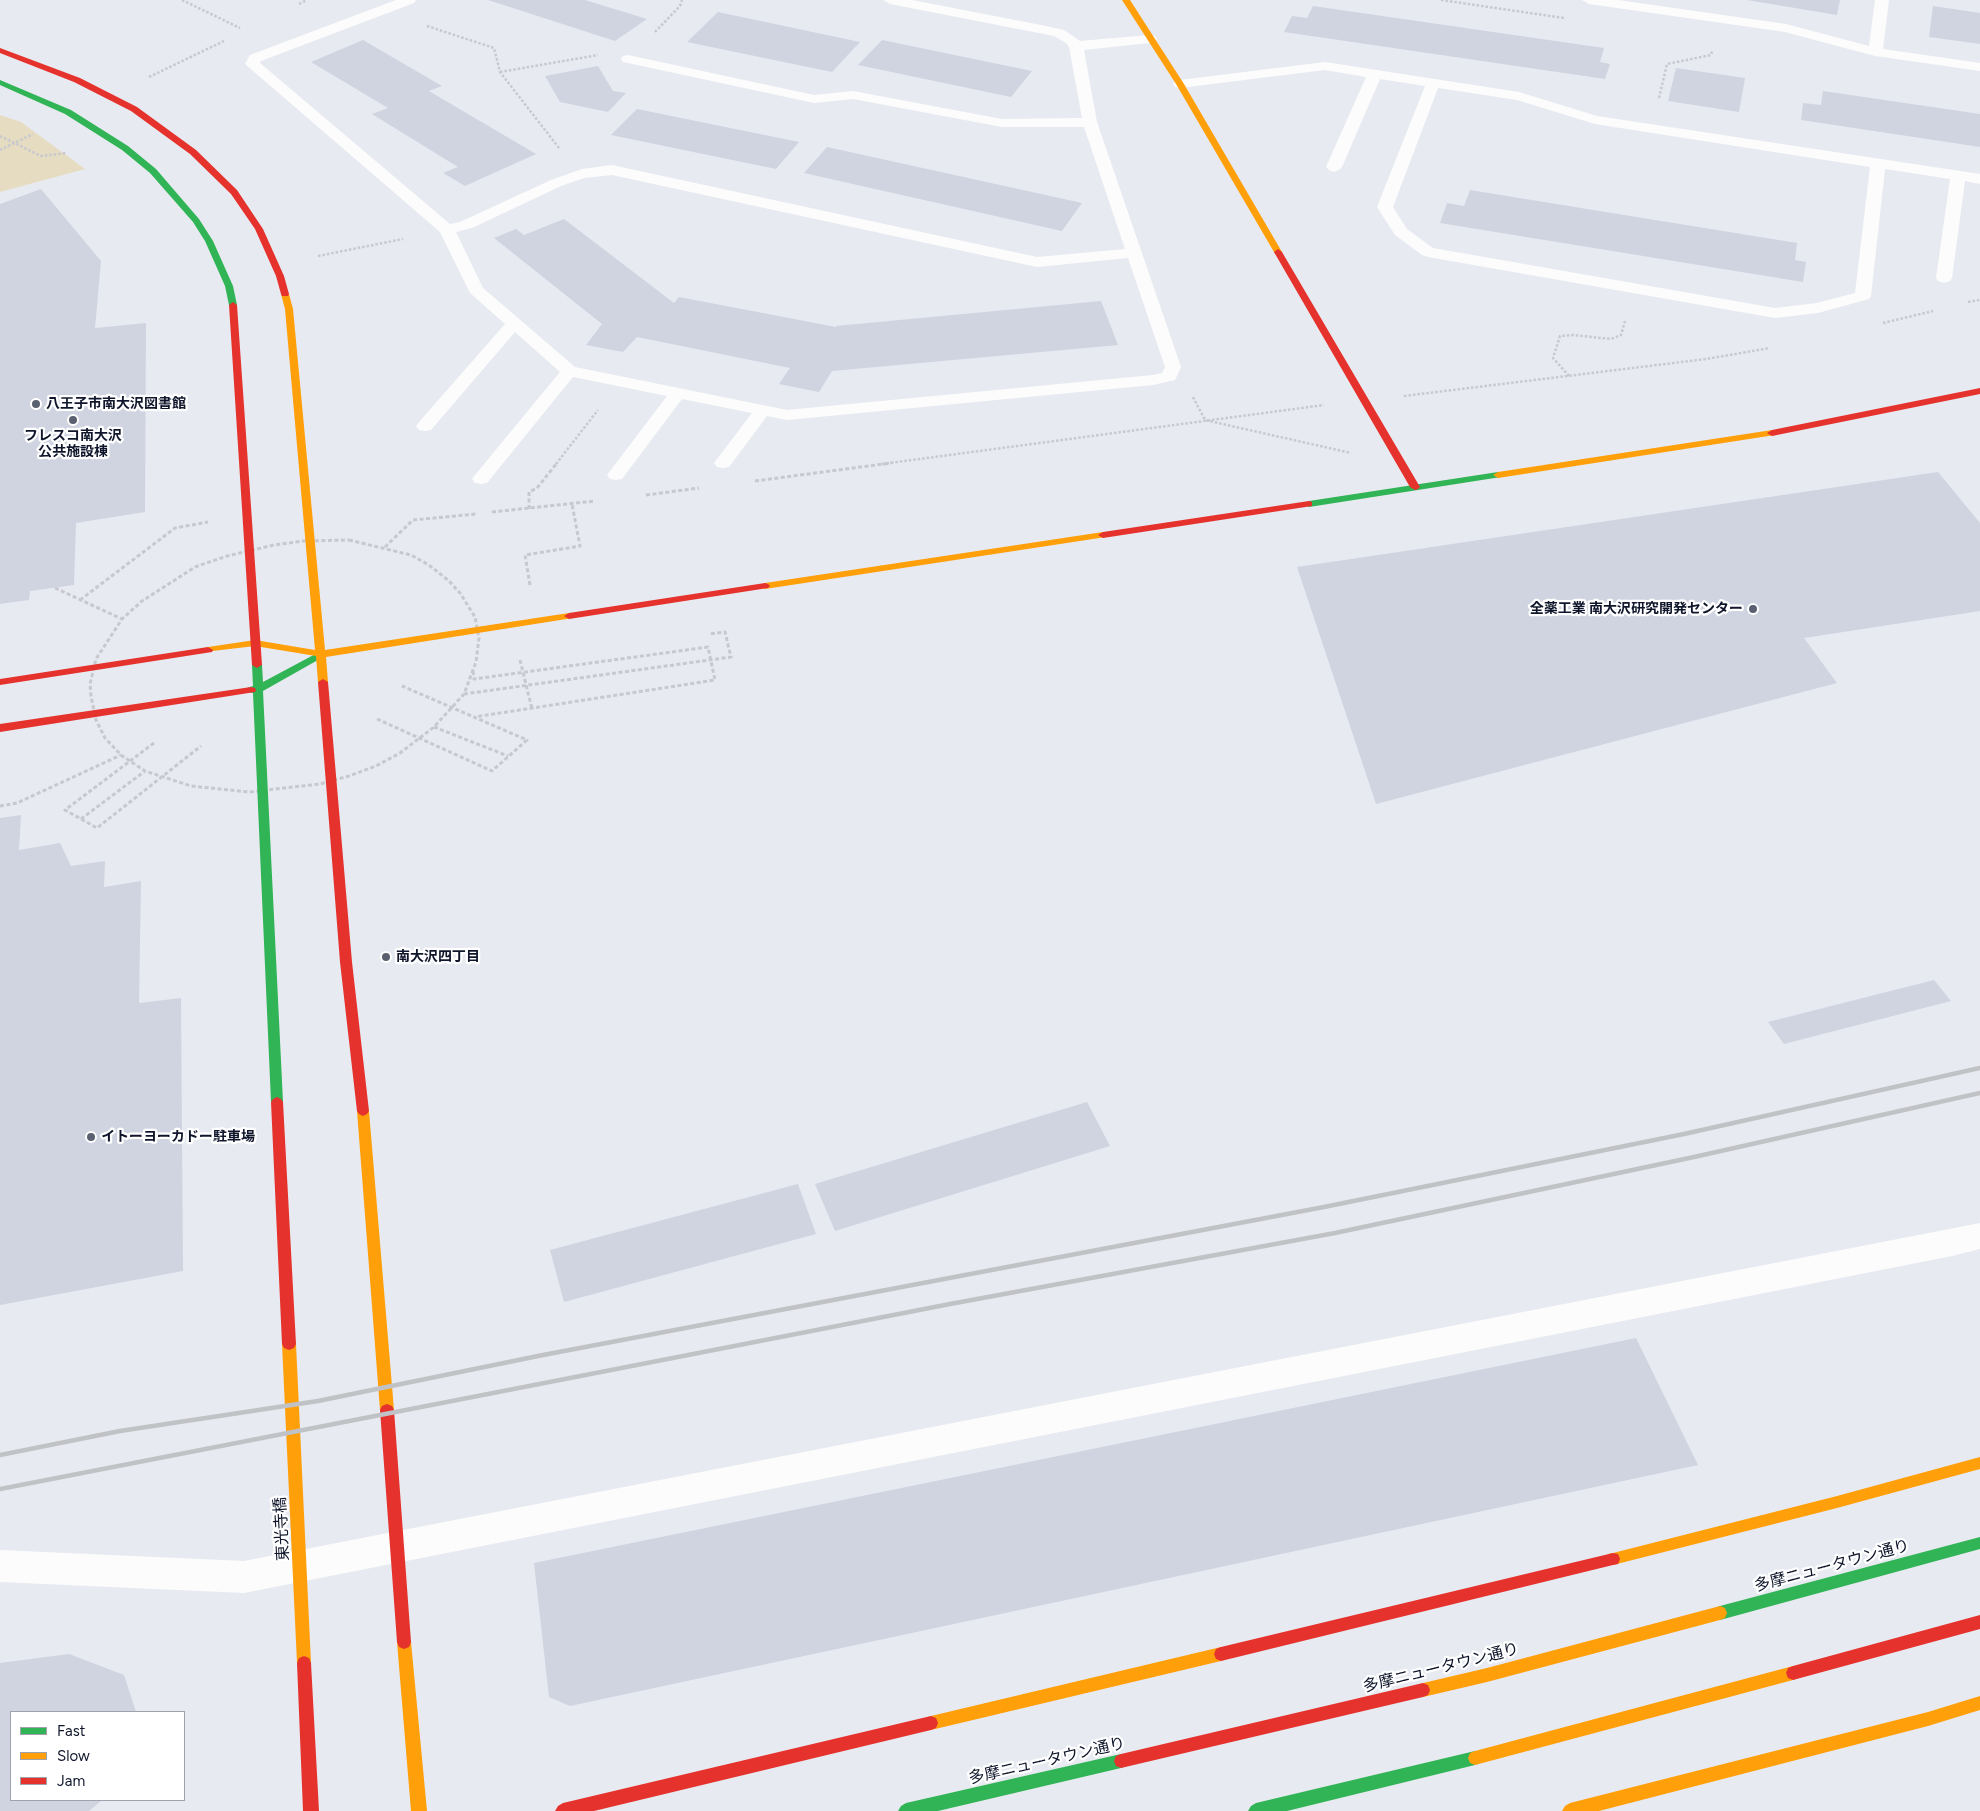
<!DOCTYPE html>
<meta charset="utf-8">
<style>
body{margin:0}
#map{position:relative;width:1980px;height:1811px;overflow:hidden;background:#e8eaf1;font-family:Figtree,sans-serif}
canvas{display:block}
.legend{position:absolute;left:10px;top:1711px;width:175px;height:90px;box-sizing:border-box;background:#fff;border:1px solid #9fa2aa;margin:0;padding:6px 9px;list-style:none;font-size:15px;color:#0f162b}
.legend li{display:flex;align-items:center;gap:10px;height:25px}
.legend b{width:25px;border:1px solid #9fa2aa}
</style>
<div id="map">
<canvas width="1980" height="1811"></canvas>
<ul class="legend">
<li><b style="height:6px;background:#30b455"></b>Fast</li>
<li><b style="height:6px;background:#ff9f0a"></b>Slow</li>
<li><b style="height:6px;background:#e5322d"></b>Jam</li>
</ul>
</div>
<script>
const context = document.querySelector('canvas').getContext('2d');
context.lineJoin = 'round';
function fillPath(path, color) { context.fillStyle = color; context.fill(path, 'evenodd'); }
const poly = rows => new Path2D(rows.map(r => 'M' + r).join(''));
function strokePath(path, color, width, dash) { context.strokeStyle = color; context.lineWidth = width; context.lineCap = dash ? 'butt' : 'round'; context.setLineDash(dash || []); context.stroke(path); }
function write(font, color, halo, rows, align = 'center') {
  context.font = font + ' Figtree,"Noto Sans JP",sans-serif'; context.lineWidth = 4.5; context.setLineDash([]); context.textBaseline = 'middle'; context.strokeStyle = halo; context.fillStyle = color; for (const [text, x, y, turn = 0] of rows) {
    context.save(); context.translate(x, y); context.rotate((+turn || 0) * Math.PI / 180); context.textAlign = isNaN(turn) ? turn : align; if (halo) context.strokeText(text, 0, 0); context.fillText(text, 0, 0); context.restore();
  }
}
const green = poly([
 [0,115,21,122,85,169,0,192]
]);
const building = poly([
 [488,0,585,0,647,19,615,41],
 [1747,0,1840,0,1837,15],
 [1313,6,1604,48,1600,62,1610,64,1605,79,1284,32,1292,16,1307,18],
 [1933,6,1980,13,1980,44,1929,37],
 [718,12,860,42,832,72,687,42],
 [363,40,442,86,429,91,536,154,465,186,443,173,458,167,372,114,388,108,311,62],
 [882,40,1032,71,1011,97,858,65],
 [598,66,613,91,626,93,608,112,560,102,545,76],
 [1676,68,1745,78,1739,112,1668,101],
 [1823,91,1980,114,1980,147,1801,120,1803,103,1821,105],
 [637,109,799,142,776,169,611,135],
 [827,147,1082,203,1062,231,804,173],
 [41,189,101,261,95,328,146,323,145,512,76,523,74,585,30,591,29,600,0,604,0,204],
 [1470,190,1797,243,1795,260,1806,262,1803,282,1440,223,1447,203,1464,206],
 [564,219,674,303,679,297,836,327,836,326,1101,301,1118,345,832,371,819,392,779,384,790,368,637,337,623,352,586,345,602,324,494,238,516,229,524,235],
 [1938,472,1980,523,1980,611,1804,638,1837,683,1376,804,1297,567],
 [21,815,19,850,60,843,71,866,105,861,104,887,141,881,139,1003,181,998,183,1271,0,1305,0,818],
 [1934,980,1951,1001,1784,1044,1768,1022],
 [1087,1102,1110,1146,835,1231,815,1184],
 [798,1184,816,1234,564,1302,550,1250],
 [1636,1338,1698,1465,570,1706,549,1697,534,1563],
 [69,1654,124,1675,136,1712,11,1712,11,1800,102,1800,89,1811,0,1811,0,1663]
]);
const pathFar1 = poly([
 [182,0,240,28],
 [1441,0,1564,18],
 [299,4,307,0],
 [427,26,494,48,500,72,559,148],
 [655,32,680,6,682,0],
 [500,72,598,55],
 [149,77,224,41],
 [1659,98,1667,64,1711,55,1712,51],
 [0,136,41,156,67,153],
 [0,150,33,134],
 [318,256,403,239],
 [1968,302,1980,300],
 [1883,323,1933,311],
 [1569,376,1553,358,1560,336,1573,335,1611,339,1621,335,1625,321],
 [1404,396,1706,359,1770,348],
 [1193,397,1205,420,1351,453],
 [556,464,598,410],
 [882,464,1324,405]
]);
const path = poly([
 [755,481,891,463],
 [646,495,699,488],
 [529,509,529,492,537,488,557,463],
 [492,512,595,501],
 [349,540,411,555,429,565,449,581,460,593,475,617,479,638,476,662,464,694,434,727,400,753,376,766,349,776,320,784,249,792,191,786,145,771,121,755,105,738,96,720,91,696,90,684,96,659,122,619,142,601,195,567,227,556,274,545,303,541,349,540],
 [385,547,413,520,476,514],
 [530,585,525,555,580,546,572,504],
 [55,588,122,619],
 [80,600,175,528,208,522],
 [520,660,532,709],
 [473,671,474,679,708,647,715,680,474,717],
 [464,694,731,657,725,632,709,634],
 [377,719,492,771,527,740,402,686],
 [434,727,508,756],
 [154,743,65,810,97,828,201,746],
 [0,806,17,803,121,755],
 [81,819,145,771]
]);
const lane = poly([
 [396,0,416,0,414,3,261,61,260,63,450,224,460,222,551,180,582,169,612,165,1037,257,1125,249,1084,127,1002,127,853,99,814,103,628,63,623,62,621,59,623,56,628,55,814,95,853,91,1002,119,1082,118,1069,47,1066,43,1054,36,890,4,883,0,912,0,1046,26,1064,30,1080,41,1150,35,1155,36,1157,39,1155,42,1150,43,1084,50,1097,122,1181,367,1177,376,1175,380,1153,385,787,420,767,416,729,467,723,468,717,467,714,463,752,413,682,399,622,479,616,480,610,479,607,475,667,396,573,377,487,483,481,484,475,483,472,479,475,475,560,372,515,332,431,430,425,431,419,430,416,426,419,422,505,324,470,293,440,232,245,64,250,55,396,0],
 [612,175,1037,267,1128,258,1165,367,1162,373,1153,375,787,410,575,367,483,288,456,232,472,228,561,186,584,178,612,175],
 [1582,0,1618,0,1786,24,1869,46,1875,0,1889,0,1883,49,1980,63,1980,71,1875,56,1785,32,1589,4,1582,0],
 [1325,62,1519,92,1597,116,1980,174,1980,184,1965,181,1952,278,1950,281,1944,283,1938,281,1936,278,1950,179,1885,169,1871,296,1869,299,1818,313,1775,318,1428,257,1422,255,1395,235,1377,207,1425,86,1380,79,1342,167,1339,170,1334,172,1329,170,1326,167,1366,77,1325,70,1180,88,1175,87,1173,84,1175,81,1180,80,1325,62],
 [1438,88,1517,100,1595,124,1870,167,1855,293,1817,303,1775,308,1433,248,1407,229,1393,207,1438,88]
]);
const street = poly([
 [1980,1223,1980,1249,1952,1256,244,1593,0,1582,0,1550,244,1561,1980,1223]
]);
const fast = poly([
 [0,80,71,110,128,146,156,169,199,219,213,241,233,286,237,305,236,307,233,308,229,305,225,286,205,241,193,222,150,173,122,150,65,114,0,85,0,80],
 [1498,472,1501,473,1501,477,1309,507,1304,504,1309,501,1498,472],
 [321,651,326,654,325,656,263,691,283,1102,281,1105,277,1107,273,1105,271,1102,253,693,247,692,246,690,247,688,253,686,252,665,253,663,257,662,262,665,263,682,321,651],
 [1980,1537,1980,1549,1720,1620,1715,1618,1713,1613,1715,1608,1720,1606,1980,1537],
 [1475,1751,1480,1753,1482,1758,1480,1763,1475,1765,1287,1811,1248,1811,1251,1806,1256,1803,1475,1751],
 [1121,1754,1126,1756,1128,1761,1126,1766,1121,1768,938,1811,898,1811,901,1806,906,1803,1121,1754]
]);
const slow = poly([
 [1122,0,1130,0,1184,84,1282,252,1281,254,1275,254,1274,252,1176,84,1122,0],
 [285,291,289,294,293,309,325,650,569,613,573,614,574,616,573,618,326,657,328,682,323,685,318,682,316,656,255,646,204,652,203,650,208,647,255,640,315,650,285,309,281,294,285,291],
 [1772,430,1777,433,1775,435,1498,478,1493,475,1498,472,1772,430],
 [1103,532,1108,535,1106,537,765,589,760,586,765,583,1103,532],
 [363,1106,367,1108,369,1111,394,1410,392,1414,387,1416,382,1414,380,1410,357,1111,359,1108,363,1106],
 [289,1338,294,1340,296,1344,311,1663,309,1668,304,1670,299,1668,297,1663,282,1344,284,1340,289,1338],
 [1980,1457,1980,1469,1837,1508,1613,1565,1608,1564,1606,1559,1608,1554,1613,1553,1837,1496,1980,1457],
 [1720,1606,1725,1608,1727,1613,1725,1618,1720,1620,1487,1682,1423,1697,1418,1695,1416,1690,1418,1685,1423,1683,1487,1668,1720,1606],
 [404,1635,409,1637,411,1642,427,1811,411,1811,397,1642,399,1637,404,1635],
 [1221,1647,1226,1649,1228,1654,1226,1659,1221,1661,931,1730,926,1728,924,1723,926,1718,931,1716,1221,1647],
 [1793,1666,1798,1668,1800,1673,1798,1678,1793,1680,1475,1765,1470,1763,1468,1758,1470,1753,1475,1751,1793,1666],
 [1980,1696,1980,1710,1928,1726,1599,1811,1562,1811,1565,1806,1570,1803,1928,1712,1980,1696]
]);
const jam = poly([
 [0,48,80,78,137,107,196,150,237,190,263,229,284,276,289,294,288,296,282,296,281,294,276,276,255,229,231,194,190,154,131,111,74,82,0,53,0,48],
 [1278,249,1282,252,1420,487,1418,489,1415,490,1410,487,1274,252,1278,249],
 [233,302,237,305,262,665,257,668,252,665,229,305,233,302],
 [1980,388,1980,394,1772,436,1767,433,1772,430,1980,388],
 [1309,501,1312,502,1312,506,1103,538,1098,535,1103,532,1309,501],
 [765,583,768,584,770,586,768,588,569,619,564,616,569,613,765,583],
 [208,647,213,650,212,652,0,685,0,679,208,647],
 [323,679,328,682,352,962,369,1111,367,1114,363,1116,359,1114,357,1111,340,962,318,682,323,679],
 [251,687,255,688,256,690,255,692,0,732,0,724,251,687],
 [277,1097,281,1099,283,1102,296,1344,294,1348,289,1350,284,1348,282,1344,271,1102,273,1099,277,1097],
 [387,1404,392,1406,394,1410,411,1642,409,1647,404,1649,399,1647,397,1642,380,1410,382,1406,387,1404],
 [1613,1553,1618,1554,1620,1559,1618,1564,1613,1565,1221,1661,1216,1659,1214,1654,1216,1649,1221,1647,1613,1553],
 [1980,1615,1980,1629,1793,1680,1788,1678,1786,1673,1788,1668,1793,1666,1980,1615],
 [304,1656,309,1658,311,1663,319,1811,303,1811,297,1663,299,1658,304,1656],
 [1423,1683,1428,1685,1430,1690,1428,1695,1423,1697,1121,1768,1116,1766,1114,1761,1116,1756,1121,1754,1423,1683],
 [931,1716,936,1718,938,1723,936,1728,931,1730,594,1811,555,1811,558,1806,563,1803,931,1716]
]);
const rail = poly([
 [0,1455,120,1431,318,1401,543,1355,1324,1207,1684,1134,1980,1068],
 [0,1489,950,1304,1335,1233,1694,1157,1980,1093]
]);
const markers = [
 [36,404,5,"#5b6070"],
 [73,420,5,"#5b6070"],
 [1753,609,5,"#5b6070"],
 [386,957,5,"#5b6070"],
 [91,1137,5,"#5b6070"]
];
const poiNames = [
 ["八王子市南大沢図書館",46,404],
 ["フレスコ南大沢",73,436,"center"],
 ["公共施設棟",73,452,"center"],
 ["全薬工業 南大沢研究開発センター",1743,609,"right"],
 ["南大沢四丁目",396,957],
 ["イトーヨーカドー駐車場",101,1137]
];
const nearStreetnames = [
 ["東光寺橋",282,1529,-93],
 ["多摩ニュータウン通り",1832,1566,-15],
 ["多摩ニュータウン通り",1441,1668,-14],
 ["多摩ニュータウン通り",1047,1761,-13]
];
fillPath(green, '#e6dcc1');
fillPath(building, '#cfd4e0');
strokePath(pathFar1, '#c7c9ce', 2.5, [2.5, 2]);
strokePath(path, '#c7c9ce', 3, [4, 2.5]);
fillPath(lane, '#fcfcfd');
fillPath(street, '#fcfcfd');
fillPath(fast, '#30b455');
fillPath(slow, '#ff9f0a');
fillPath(jam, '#e5322d');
strokePath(rail, '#c1c2c6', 4.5);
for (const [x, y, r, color] of markers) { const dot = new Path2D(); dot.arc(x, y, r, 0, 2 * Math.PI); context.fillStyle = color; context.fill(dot); strokePath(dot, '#fff', 2); }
write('bold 14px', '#0f162b', '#fff', poiNames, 'left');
write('16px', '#0f162b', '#fff', nearStreetnames);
</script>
